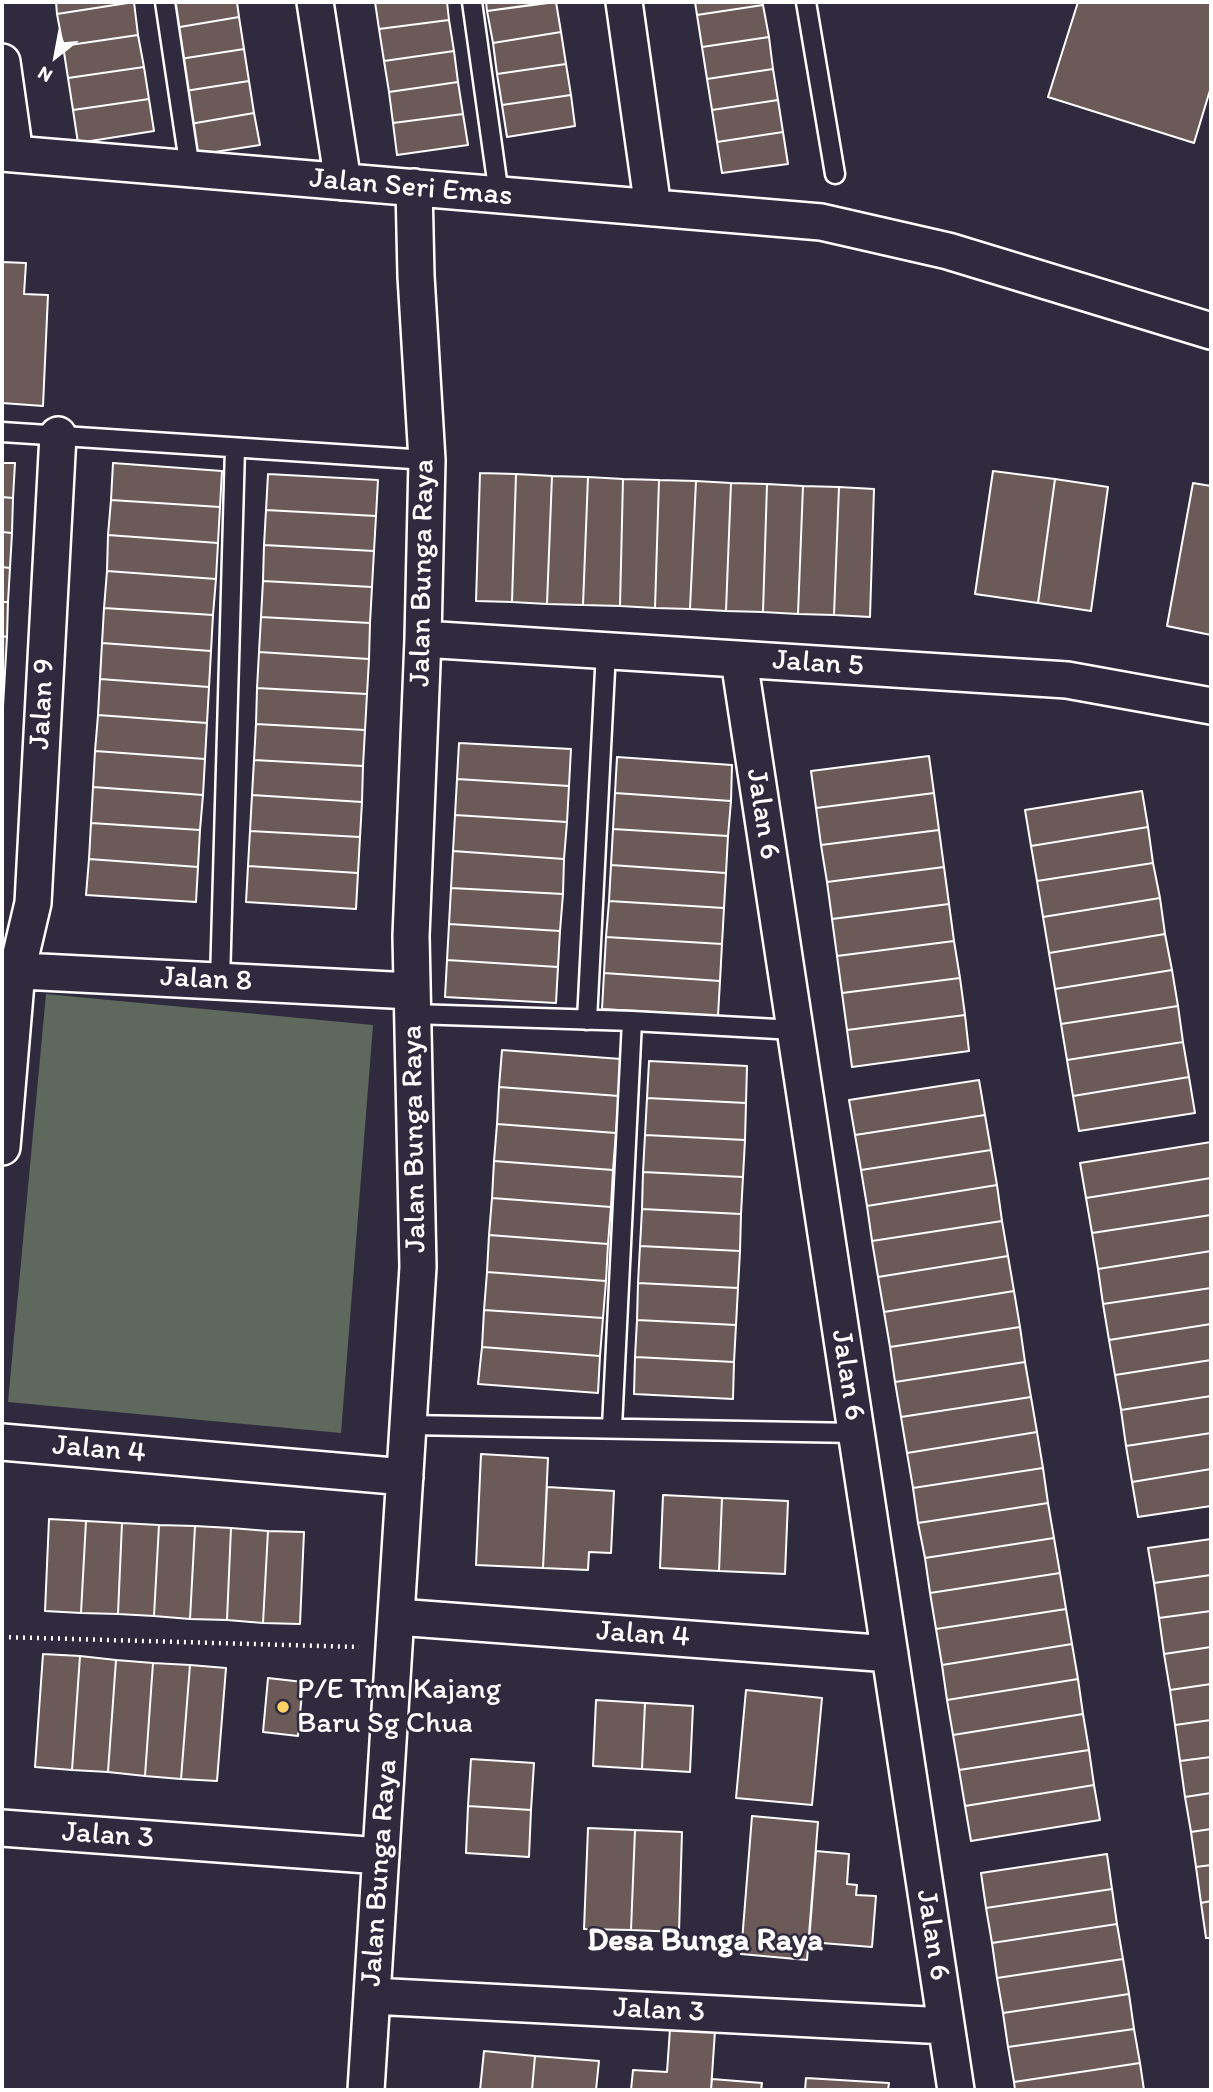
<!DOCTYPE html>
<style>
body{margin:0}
#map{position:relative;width:1213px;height:2092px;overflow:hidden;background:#2f2a3d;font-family:Itim,sans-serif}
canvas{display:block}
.frame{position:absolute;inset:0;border:4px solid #fff;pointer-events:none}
.north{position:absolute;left:21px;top:21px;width:70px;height:70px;-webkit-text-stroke:5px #2f2a3d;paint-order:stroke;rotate:211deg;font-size:19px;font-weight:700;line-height:28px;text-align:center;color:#fff}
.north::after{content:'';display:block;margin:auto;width:24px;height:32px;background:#fff;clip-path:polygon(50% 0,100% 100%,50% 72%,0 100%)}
</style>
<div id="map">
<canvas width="1213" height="2092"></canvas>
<div class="frame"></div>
<div class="north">N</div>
</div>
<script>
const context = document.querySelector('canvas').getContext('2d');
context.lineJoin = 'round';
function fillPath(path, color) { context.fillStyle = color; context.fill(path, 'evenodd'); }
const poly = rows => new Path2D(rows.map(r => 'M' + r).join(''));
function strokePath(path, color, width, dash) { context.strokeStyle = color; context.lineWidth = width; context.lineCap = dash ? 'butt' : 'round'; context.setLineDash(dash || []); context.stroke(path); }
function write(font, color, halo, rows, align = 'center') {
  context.font = font + ' Itim,sans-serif'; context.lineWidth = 5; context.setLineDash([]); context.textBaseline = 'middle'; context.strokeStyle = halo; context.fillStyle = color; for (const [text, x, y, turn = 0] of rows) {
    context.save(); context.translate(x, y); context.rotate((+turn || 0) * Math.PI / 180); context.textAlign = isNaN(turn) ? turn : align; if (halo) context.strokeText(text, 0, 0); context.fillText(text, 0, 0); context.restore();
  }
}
const green = poly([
 [46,994,373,1025,341,1433,8,1402]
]);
const building = poly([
 [56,2,134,2,57,14,56,2],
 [134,2,138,35,63,46,57,14,134,2],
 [171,2,237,2,239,17,174,28,171,2],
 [375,2,447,2,449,20,379,29,375,2],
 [486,2,552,2,487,11,486,2],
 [556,2,561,32,493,43,487,11,556,2],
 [695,2,763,2,763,5,697,15,695,2],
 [1078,2,1211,2,1211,87,1194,143,1048,97,1078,2],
 [763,5,769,37,702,47,697,15,763,5],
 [239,17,244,49,180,59,174,28,239,17],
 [449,20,454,51,384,61,379,29,449,20],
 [561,32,566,64,497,74,493,43,561,32],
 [138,35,144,67,68,78,63,46,138,35],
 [769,37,773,69,707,79,702,47,769,37],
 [244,49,249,81,185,91,180,59,244,49],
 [454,51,458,82,389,92,384,61,454,51],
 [566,64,571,95,502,105,497,74,566,64],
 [144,67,149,99,73,110,68,78,144,67],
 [773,69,778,100,712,110,707,79,773,69],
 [249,81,254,113,190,124,185,91,249,81],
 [458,82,463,114,393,123,389,92,458,82],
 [571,95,575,126,507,137,502,105,571,95],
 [149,99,154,131,78,143,73,110,149,99],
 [778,100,783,132,717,142,712,110,778,100],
 [254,113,260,145,195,155,190,124,254,113],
 [463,114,468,145,397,155,393,123,463,114],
 [783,132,788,164,722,173,717,142,783,132],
 [2,262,26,263,24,294,48,295,43,406,2,403,2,262],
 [2,463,15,463,13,498,2,497,2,463],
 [113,463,222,471,220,507,111,500,113,463],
 [993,471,1055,479,1038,603,975,594,993,471],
 [480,473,516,474,512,602,476,601,480,473],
 [268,474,378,480,376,516,266,510,268,474],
 [516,474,552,476,547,604,512,602,516,474],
 [552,476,588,477,583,605,547,604,552,476],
 [588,477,623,479,620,606,583,605,588,477],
 [623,479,659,480,655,608,620,606,623,479],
 [1055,479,1108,487,1091,611,1038,603,1055,479],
 [659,480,696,481,690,609,655,608,659,480],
 [696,481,731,483,726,611,690,609,696,481],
 [731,483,767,484,763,612,726,611,731,483],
 [1193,483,1211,486,1211,635,1167,626,1193,483],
 [767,484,803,486,798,614,763,612,767,484],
 [803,486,839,487,834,615,798,614,803,486],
 [839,487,874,489,870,617,834,615,839,487],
 [2,497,13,498,12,533,2,532,2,497],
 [111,500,220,507,218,543,108,535,111,500],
 [266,510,376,516,374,551,264,545,266,510],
 [2,532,12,533,10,568,2,567,2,532],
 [108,535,218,543,216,579,107,571,108,535],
 [264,545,374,551,372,587,263,581,264,545],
 [2,567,10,568,8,602,2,602,2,567],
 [107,571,216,579,213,615,104,608,107,571],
 [263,581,372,587,370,623,261,617,263,581],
 [2,602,8,602,7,637,2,636,2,602],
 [104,608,213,615,211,651,102,643,104,608],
 [261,617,370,623,369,659,259,652,261,617],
 [2,636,7,637,5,672,2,672,2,636],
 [102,643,211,651,209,687,100,679,102,643],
 [259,652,369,659,367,694,257,688,259,652],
 [2,672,5,672,3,707,2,706,2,672],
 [100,679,209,687,207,723,98,715,100,679],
 [257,688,367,694,365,730,256,724,257,688],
 [98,715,207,723,205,759,95,751,98,715],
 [256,724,365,730,363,766,254,760,256,724],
 [459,743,571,749,569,786,457,779,459,743],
 [95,751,205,759,203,795,93,787,95,751],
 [929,756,934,793,816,808,811,771,929,756],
 [617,757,732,765,731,801,615,793,617,757],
 [254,760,363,766,362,802,252,795,254,760],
 [457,779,569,786,567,822,455,815,457,779],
 [93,787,203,795,200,830,91,823,93,787],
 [1142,791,1148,827,1031,846,1025,810,1142,791],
 [615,793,731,801,728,836,613,829,615,793],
 [934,793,939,830,821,845,816,808,934,793],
 [252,795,362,802,360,837,250,831,252,795],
 [455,815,567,822,564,859,453,851,455,815],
 [91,823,200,830,198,867,89,859,91,823],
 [1148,827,1153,863,1037,881,1031,846,1148,827],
 [613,829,728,836,726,873,611,865,613,829],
 [939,830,944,867,827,882,821,845,939,830],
 [250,831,360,837,358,873,248,866,250,831],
 [453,851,564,859,563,894,451,888,453,851],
 [89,859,198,867,196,902,86,895,89,859],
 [1153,863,1160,898,1043,917,1037,881,1153,863],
 [611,865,726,873,724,908,609,901,611,865],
 [248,866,358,873,356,909,246,902,248,866],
 [944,867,949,904,832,919,827,882,944,867],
 [451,888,563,894,560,931,449,924,451,888],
 [1160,898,1165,934,1049,953,1043,917,1160,898],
 [609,901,724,908,722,944,606,937,609,901],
 [949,904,954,941,837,956,832,919,949,904],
 [449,924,560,931,558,967,447,960,449,924],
 [1165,934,1172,970,1055,989,1049,953,1165,934],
 [606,937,722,944,720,981,604,973,606,937],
 [954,941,960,978,842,993,837,956,954,941],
 [447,960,558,967,556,1003,445,997,447,960],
 [1172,970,1178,1006,1061,1024,1055,989,1172,970],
 [604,973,720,981,718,1016,602,1009,604,973],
 [960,978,965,1015,847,1030,842,993,960,978],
 [1178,1006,1183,1042,1067,1060,1061,1024,1178,1006],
 [965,1015,969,1051,852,1067,847,1030,965,1015],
 [1183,1042,1189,1077,1073,1096,1067,1060,1183,1042],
 [502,1050,621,1059,619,1096,499,1087,502,1050],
 [649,1061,747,1066,746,1103,647,1098,649,1061],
 [1189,1077,1195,1113,1079,1131,1073,1096,1189,1077],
 [979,1080,985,1115,855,1135,849,1100,979,1080],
 [499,1087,619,1096,616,1133,497,1124,499,1087],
 [647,1098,746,1103,745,1140,645,1135,647,1098],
 [985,1115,991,1150,861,1170,855,1135,985,1115],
 [497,1124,616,1133,613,1170,494,1161,497,1124],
 [645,1135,745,1140,743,1177,643,1172,645,1135],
 [1211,1142,1211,1178,1086,1198,1080,1163,1211,1142],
 [991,1150,997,1185,867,1206,861,1170,991,1150],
 [494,1161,613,1170,611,1207,492,1198,494,1161],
 [643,1172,743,1177,741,1214,642,1209,643,1172],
 [1211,1178,1211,1215,1092,1233,1086,1198,1211,1178],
 [997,1185,1002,1221,872,1241,867,1206,997,1185],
 [492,1198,611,1207,608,1244,489,1235,492,1198],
 [642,1209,741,1214,740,1251,640,1246,642,1209],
 [1211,1215,1211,1251,1098,1269,1092,1233,1211,1215],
 [1002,1221,1008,1256,878,1277,872,1241,1002,1221],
 [489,1235,608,1244,606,1281,487,1272,489,1235],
 [640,1246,740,1251,738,1288,638,1283,640,1246],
 [1211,1251,1211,1288,1103,1304,1098,1269,1211,1251],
 [1008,1256,1014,1291,884,1312,878,1277,1008,1256],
 [487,1272,606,1281,603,1318,484,1310,487,1272],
 [638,1283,738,1288,736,1325,637,1320,638,1283],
 [1211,1288,1211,1324,1109,1340,1103,1304,1211,1288],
 [1014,1291,1020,1327,890,1347,884,1312,1014,1291],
 [484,1310,603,1318,600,1356,482,1347,484,1310],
 [637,1320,736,1325,734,1362,635,1357,637,1320],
 [1211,1324,1211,1360,1115,1375,1109,1340,1211,1324],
 [1020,1327,1025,1362,895,1382,890,1347,1020,1327],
 [482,1347,600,1356,598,1393,478,1384,482,1347],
 [635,1357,734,1362,733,1399,634,1394,635,1357],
 [1211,1360,1211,1396,1121,1410,1115,1375,1211,1360],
 [1025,1362,1031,1397,901,1417,895,1382,1025,1362],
 [1211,1396,1211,1433,1126,1446,1121,1410,1211,1396],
 [1031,1397,1037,1432,907,1453,901,1417,1031,1397],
 [1037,1432,1043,1468,913,1488,907,1453,1037,1432],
 [1211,1433,1211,1469,1132,1482,1126,1446,1211,1433],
 [481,1454,548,1458,543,1568,476,1565,481,1454],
 [1043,1468,1048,1503,918,1523,913,1488,1043,1468],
 [1211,1469,1211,1506,1138,1517,1132,1482,1211,1469],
 [547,1487,614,1491,611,1553,589,1552,588,1570,543,1568,547,1487],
 [663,1495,722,1498,719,1571,660,1568,663,1495],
 [722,1498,788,1501,785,1574,719,1571,722,1498],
 [1048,1503,1054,1538,925,1558,918,1523,1048,1503],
 [49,1519,86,1521,81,1613,45,1611,49,1519],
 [86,1521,122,1523,118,1614,81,1613,86,1521],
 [122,1523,159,1525,154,1616,118,1614,122,1523],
 [159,1525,195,1526,190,1619,154,1616,159,1525],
 [195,1526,231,1528,227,1620,190,1619,195,1526],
 [231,1528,268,1531,263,1623,227,1620,231,1528],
 [268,1531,304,1532,300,1624,263,1623,268,1531],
 [1054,1538,1060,1573,930,1593,925,1558,1054,1538],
 [1211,1539,1211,1575,1154,1583,1148,1548,1211,1539],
 [1060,1573,1066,1609,936,1629,930,1593,1060,1573],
 [1211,1575,1211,1611,1159,1618,1154,1583,1211,1575],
 [1066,1609,1072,1644,942,1665,936,1629,1066,1609],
 [1211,1611,1211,1647,1164,1654,1159,1618,1211,1611],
 [1072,1644,1078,1679,947,1700,942,1665,1072,1644],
 [1211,1647,1211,1684,1170,1690,1164,1654,1211,1647],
 [43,1654,80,1656,72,1770,35,1767,43,1654],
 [80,1656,116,1660,108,1772,72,1770,80,1656],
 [116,1660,153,1663,145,1776,108,1772,116,1660],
 [153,1663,190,1665,181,1779,145,1776,153,1663],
 [190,1665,226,1668,217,1781,181,1779,190,1665],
 [268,1678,303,1682,298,1736,263,1732,268,1678],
 [1078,1679,1083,1714,953,1735,947,1700,1078,1679],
 [1211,1684,1211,1720,1175,1725,1170,1690,1211,1684],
 [746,1690,822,1698,812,1805,736,1798,746,1690],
 [596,1700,645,1703,642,1769,593,1766,596,1700],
 [645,1703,693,1706,690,1772,642,1769,645,1703],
 [1083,1714,1089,1750,959,1770,953,1735,1083,1714],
 [1211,1720,1211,1757,1180,1761,1175,1725,1211,1720],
 [1089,1750,1094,1785,965,1806,959,1770,1089,1750],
 [1211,1757,1211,1793,1185,1797,1180,1761,1211,1757],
 [471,1759,534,1763,531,1810,468,1806,471,1759],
 [1094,1785,1100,1820,971,1841,965,1806,1094,1785],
 [1211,1793,1211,1829,1191,1832,1185,1797,1211,1793],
 [468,1806,531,1810,529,1857,466,1853,468,1806],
 [752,1816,818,1822,807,1960,741,1954,752,1816],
 [588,1828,635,1830,631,1930,584,1929,588,1828],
 [1211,1829,1211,1865,1196,1867,1191,1832,1211,1829],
 [635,1830,682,1832,679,1932,631,1930,635,1830],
 [816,1851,849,1854,847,1884,857,1885,856,1895,876,1896,872,1947,809,1942,816,1851],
 [1107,1854,1112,1889,986,1908,981,1873,1107,1854],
 [1211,1865,1211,1901,1201,1903,1196,1867,1211,1865],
 [1112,1889,1117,1924,992,1943,986,1908,1112,1889],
 [1211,1901,1211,1938,1206,1938,1201,1903,1211,1901],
 [1117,1924,1123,1959,997,1978,992,1943,1117,1924],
 [1123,1959,1129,1994,1003,2013,997,1978,1123,1959],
 [1129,1994,1134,2029,1008,2047,1003,2013,1129,1994],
 [670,2029,715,2031,711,2090,631,2090,633,2070,667,2072,670,2029],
 [1134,2029,1140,2063,1014,2082,1008,2047,1134,2029],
 [484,2051,535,2056,532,2090,480,2090,484,2051],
 [535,2056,599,2061,596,2090,532,2090,535,2056],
 [1140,2063,1144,2090,1015,2090,1014,2082,1140,2063],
 [806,2078,889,2083,888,2090,805,2090,806,2078],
 [712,2079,762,2083,761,2090,711,2090,712,2079]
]);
const path = poly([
 [2,1637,359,1647]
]);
const lane = poly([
 [165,2,190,169],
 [472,2,499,195],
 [806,2,835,174],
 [2,432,427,460],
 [220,981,235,448],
 [413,1014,632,1021,795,1030],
 [587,1020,606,651],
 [409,1425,856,1433],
 [612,1427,632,1021]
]);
const street = poly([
 [315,2,343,182],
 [624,2,653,208],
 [2,62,15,154],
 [2,153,821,222,948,251,1211,331],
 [423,639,1067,680,1211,706],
 [739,660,956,2090],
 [2,970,411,991],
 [2,1147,17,971,33,903,58,435],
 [2,1442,405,1477],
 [397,1617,890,1654],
 [2,1828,381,1856],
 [372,1996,946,2026],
 [366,2090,418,1267,411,936,423,639,427,460,416,276,414,187]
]);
const markers = [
 [283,1707,7,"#ffd166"]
];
const streetNames = [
 ["Jalan Seri Emas",411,188,5],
 ["Jalan Bunga Raya",423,573,-89],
 ["Jalan 5",818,664,4],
 ["Jalan 9",43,704,-87],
 ["Jalan 6",762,814,81],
 ["Jalan 8",206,980,3],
 ["Jalan Bunga Raya",415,1139,-91],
 ["Jalan 6",847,1375,81],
 ["Jalan 4",99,1450,5],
 ["Jalan 4",643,1635,4],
 ["Jalan 3",108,1836,4],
 ["Jalan Bunga Raya",380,1873,-86],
 ["Jalan 6",932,1935,81],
 ["Jalan 3",659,2011,3]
];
const poiNames = [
 ["P/E Tmn Kajang",297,1690],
 ["Baru Sg Chua",297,1724]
];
const neighbourhoodNames = [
 ["Desa Bunga Raya",705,1942]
];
fillPath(green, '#5f685c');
fillPath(building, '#6c5a59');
strokePath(building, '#fff', 2);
strokePath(lane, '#fff', 23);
strokePath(street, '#fff', 40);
strokePath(path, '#fff', 4.5, [2, 5]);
strokePath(lane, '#2f2a3d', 18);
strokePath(street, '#2f2a3d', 35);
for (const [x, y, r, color] of markers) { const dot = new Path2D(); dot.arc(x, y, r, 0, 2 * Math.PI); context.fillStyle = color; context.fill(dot); strokePath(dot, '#2f2a3d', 2.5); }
write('30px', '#fff', '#2f2a3d', streetNames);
write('30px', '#fff', '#2f2a3d', poiNames, 'left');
write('bold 32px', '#fff', '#2f2a3d', neighbourhoodNames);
</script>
